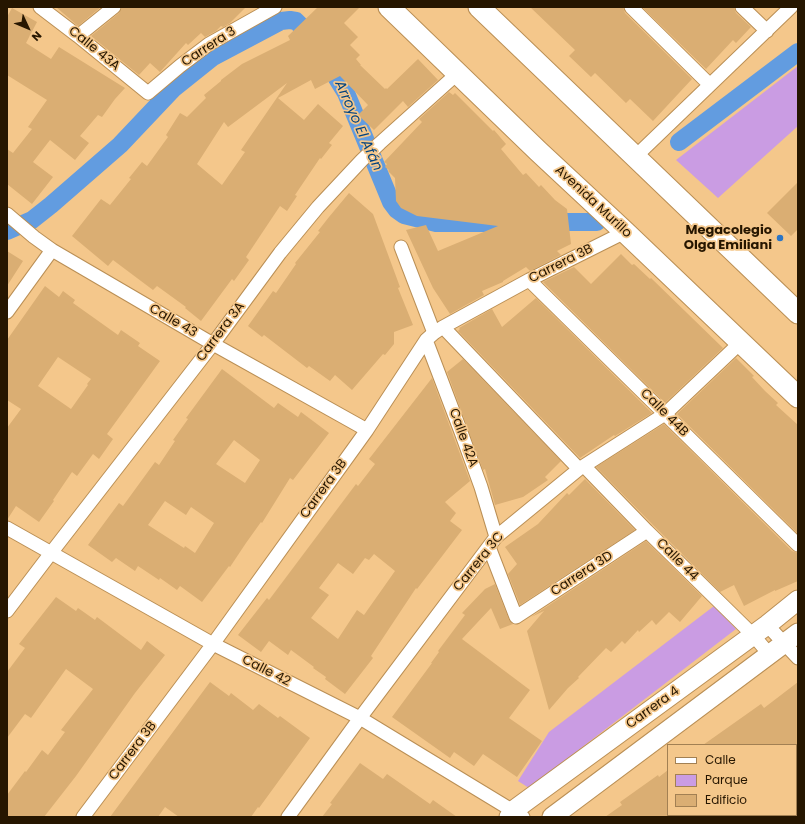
<!DOCTYPE html>
<meta charset="utf-8">
<style>
body{margin:0}
#map{position:relative;width:805px;height:824px;overflow:hidden;background:#f4c78b;font-family:Poppins,sans-serif}
canvas{display:block}
.frame{position:absolute;inset:0;border:8px solid #261600;pointer-events:none}
.legend{position:absolute;left:667px;top:744px;width:130px;height:72px;box-sizing:border-box;background:#f4c78b;border:1px solid #a28053;margin:0;padding:5px 7px;list-style:none;font-size:12px;color:#261600}
.legend li{display:flex;align-items:center;gap:8px;height:20px}
.legend b{width:20px;border:1px solid #a28053}
.north{position:absolute;left:8px;top:8px;width:40px;height:40px;-webkit-text-stroke:3px #f4c78b;paint-order:stroke;rotate:134deg;font-size:11px;font-weight:700;line-height:16px;text-align:center;color:#261600}
.north::after{content:'';display:block;margin:auto;width:14px;height:18px;background:#261600;clip-path:polygon(50% 0,100% 100%,50% 72%,0 100%)}
</style>
<div id="map">
<canvas width="805" height="824"></canvas>
<div class="frame"></div>
<ul class="legend">
<li><b style="height:5px;background:#fff"></b>Calle</li>
<li><b style="height:11px;background:#ca9ce3"></b>Parque</li>
<li><b style="height:11px;background:#daae73"></b>Edificio</li>
</ul>
<div class="north">N</div>
</div>
<script>
const context = document.querySelector('canvas').getContext('2d');
context.lineJoin = 'round';
function fillPath(path, color) { context.fillStyle = color; context.fill(path, 'evenodd'); }
const poly = rows => new Path2D(rows.map(r => 'M' + r).join(''));
function strokePath(path, color, width, dash) { context.strokeStyle = color; context.lineWidth = width; context.lineCap = dash ? 'butt' : 'round'; context.setLineDash(dash || []); context.stroke(path); }
function write(font, color, halo, rows, align = 'center') {
  context.font = font + ' Poppins,sans-serif'; context.lineWidth = 3.5; context.setLineDash([]); context.textBaseline = 'middle'; context.strokeStyle = halo; context.fillStyle = color; for (const [text, x, y, turn = 0] of rows) {
    context.save(); context.translate(x, y); context.rotate((+turn || 0) * Math.PI / 180); context.textAlign = isNaN(turn) ? turn : align; if (halo) context.strokeText(text, 0, 0); context.fillText(text, 0, 0); context.restore();
  }
}
const green = poly([
 [798,66,798,126,718,198,676,160],
 [714,606,736,629,529,788,518,781,549,732]
]);
const canal = poly([
 [679,142,798,52],
 [543,222,597,222],
 [7,231,32,220,51,205,120,145,173,89,213,57,281,21,290,20,296,21,311,36,346,93,391,202,397,210,404,215,436,223,496,223]
]);
const building = poly([
 [56,7,101,7,78,26],
 [122,7,246,7,230,23,223,27,221,26,216,31,205,37,201,33,188,45,186,43,160,72,150,63,139,75,91,36,119,13],
 [318,7,360,7,344,23,358,37,350,45,360,55,356,59,361,65,360,65,385,89,386,88,387,89,418,59,438,80,408,107,403,101,374,130,358,115,368,105,340,76,315,89,311,80,278,98,304,120,318,104,343,126,329,143,332,145,321,159,320,158,295,195,297,196,287,211,280,206,246,257,249,260,234,281,232,279,201,321,185,308,186,307,157,286,153,290,113,260,108,266,72,236,101,199,110,205,131,179,129,178,142,162,147,166,168,137,166,135,180,113,187,117,206,98,204,95,221,81,221,80,242,64,290,40,288,36],
 [287,83,241,150,245,152,222,185,197,164,224,122,228,127],
 [530,7,623,7,625,13,692,79,653,121,630,99,626,103,595,73,591,77,569,56,575,50],
 [642,7,734,7,736,13,751,27,736,43,733,40,706,69],
 [12,8,37,22,26,43,51,59,59,47,125,88,115,99,102,117,98,115,80,136,89,143,75,160,50,140,33,162,53,177,32,204,7,184,7,149,13,153,32,129,28,127,47,100,7,75,7,17],
 [449,92,453,95,455,93,493,131,494,130,506,144,501,149,523,175,526,173,539,187,541,185,555,200,567,209,571,244,557,251,561,255,530,271,526,267,503,281,503,282,482,291,484,295,450,314,433,288,406,230,426,225,438,251,498,226,417,216,401,208,396,201,395,178,388,171,389,170,385,167,387,164,384,162,422,122,419,119],
 [798,182,798,229,791,236,767,213],
 [349,193,373,214,400,287,398,288,413,325,394,332,394,344,385,355,383,354,352,390,335,375,330,381,309,366,307,368,264,335,262,337,248,326,273,291,276,293,296,264,295,263,320,232,318,231,329,217],
 [7,251,23,261,7,286],
 [621,254,632,265,634,264,650,279,651,278,723,348,665,403,543,282,574,267,591,284],
 [45,286,59,297,63,291,75,300,73,303,118,335,121,330,140,343,138,346,160,361,107,434,113,439,99,459,93,454,77,476,72,472,53,500,54,501,39,522,16,506,7,520,7,428,21,409,7,400,7,340],
 [58,357,91,379,87,384,88,385,71,409,38,386],
 [536,298,652,413,615,436,614,435,580,458,458,331,460,329,459,328,492,309,502,327],
 [736,358,754,376,752,377,765,391,778,403,776,405,798,425,798,534,677,414],
 [463,359,561,461,545,477,548,480,523,497,495,505,485,469,483,470,447,372],
 [222,369,274,408,278,403,298,417,301,412,329,433,293,480,290,478,262,523,261,522,246,543,230,567,229,566,202,602,180,586,177,590,160,578,159,580,138,566,135,571,116,558,112,562,88,545,119,503,123,506,155,462,159,465,175,441,173,440,188,419,186,418],
 [234,440,260,460,245,483,216,464],
 [165,501,186,515,191,507,214,523,195,553,185,546,184,548,148,525],
 [432,378,470,481,445,502,456,513,450,521,462,530,417,589,416,588,371,656,373,658,345,694,325,679,326,677,313,668,314,667,291,650,288,655,269,641,261,652,238,635,267,598,269,600,356,484,358,486,375,464,369,459],
 [374,554,395,571,364,615,357,610,338,639,311,618,329,595,319,588,338,563,353,574,365,558,369,560],
 [664,424,792,551,798,553,798,581,775,591,775,590,744,606,734,585,720,592,653,525,596,467],
 [585,479,635,530,520,605,508,574,517,564,505,547,538,524,567,493,569,495],
 [646,541,702,596,680,622,669,612,656,625,652,620,639,632,638,630,625,644,622,641,611,652,606,648,578,677,579,678,568,688,549,710,527,631,544,611,531,617],
 [495,584,509,620,513,624,500,629,491,608,462,639,530,690,509,718,542,741,517,777,483,754,474,766,454,752,450,758,392,717,432,663,431,663,439,652,438,651,465,615,462,613,485,589],
 [56,597,76,611,78,608,95,620,97,617,141,650,147,641,165,655,135,693,76,776,44,817,7,817,7,795,25,771,26,772,42,750,48,755,65,732,61,730,93,689,66,669,31,718,25,714,7,738,7,672,25,648,19,644],
 [210,682,229,696,231,693,253,710,259,704,278,718,280,716,310,738,259,808,258,807,251,817,179,817,165,807,158,817,110,817],
 [798,682,798,745,703,745,761,704,764,708],
 [360,763,383,779,387,774,430,804,433,800,457,817,322,817,332,804,330,803],
 [668,770,668,817,605,817,622,805,620,802,658,775,659,777]
]);
const street = poly([
 [40,7,78,36,148,93,180,66,209,44,275,7],
 [631,7,710,85],
 [742,7,767,31],
 [78,36,114,7],
 [635,157,791,7],
 [7,214,34,237,52,250,213,344,367,430],
 [401,247,434,333],
 [529,280,798,545],
 [7,312,52,250],
 [443,327,579,469],
 [426,340,461,432,481,487,496,537],
 [584,466,647,531,753,635,770,655],
 [7,528,213,644,360,718,523,817],
 [489,547,516,617,647,531],
 [7,611,51,553,213,344,280,253,318,207,362,160,380,143,458,73],
 [767,625,798,658],
 [83,817,213,644,367,430,426,340,434,333,443,327,529,280,625,232],
 [288,817,360,718,496,537,579,469,665,414,740,343]
]);
const secondary = poly([
 [509,817,514,810,767,625,798,600],
 [552,817,798,633]
]);
const primary = poly([
 [389,7,538,151,625,232,798,397],
 [479,7,798,313]
]);
const markers = [
 [780,238,4,"#2b75c5"]
];
const streetNames = [
 ["Carrera 3",209,47,-33],
 ["Calle 43A",94,49,39],
 ["Avenida Murillo",593,202,43],
 ["Carrera 3B",561,264,-27],
 ["Calle 43",173,321,30],
 ["Carrera 3A",221,332,-53],
 ["Calle 44B",664,413,45],
 ["Calle 42A",463,438,70],
 ["Carrera 3B",324,489,-54],
 ["Calle 44",677,560,45],
 ["Carrera 3C",479,562,-51],
 ["Carrera 3D",582,574,-33],
 ["Calle 42",266,671,27],
 ["Carrera 4",653,708,-36],
 ["Carrera 3B",133,751,-53]
];
const poiNames = [
 ["Megacolegio",772,231],
 ["Olga Emiliani",772,246]
];
const waterNames = [
 ["Arroyo El Afán",358,126,66]
];
fillPath(green, '#ca9ce3');
strokePath(canal, '#629ce0', 18);
fillPath(building, '#daae73');
strokePath(street, '#ba8f55', 15);
strokePath(secondary, '#ba8f55', 21);
strokePath(primary, '#ba8f55', 23);
strokePath(street, '#fff', 13);
strokePath(secondary, '#fff', 19);
strokePath(primary, '#fff', 21);
for (const [x, y, r, color] of markers) { const dot = new Path2D(); dot.arc(x, y, r, 0, 2 * Math.PI); context.fillStyle = color; context.fill(dot); strokePath(dot, '#f4c78b', 1.5); }
write('13px', '#261600', '#f4c78b', streetNames);
write('bold 13px', '#261600', '#f4c78b', poiNames, 'right');
write('italic 14px', '#01427f', '#f4c78b', waterNames);
</script>
